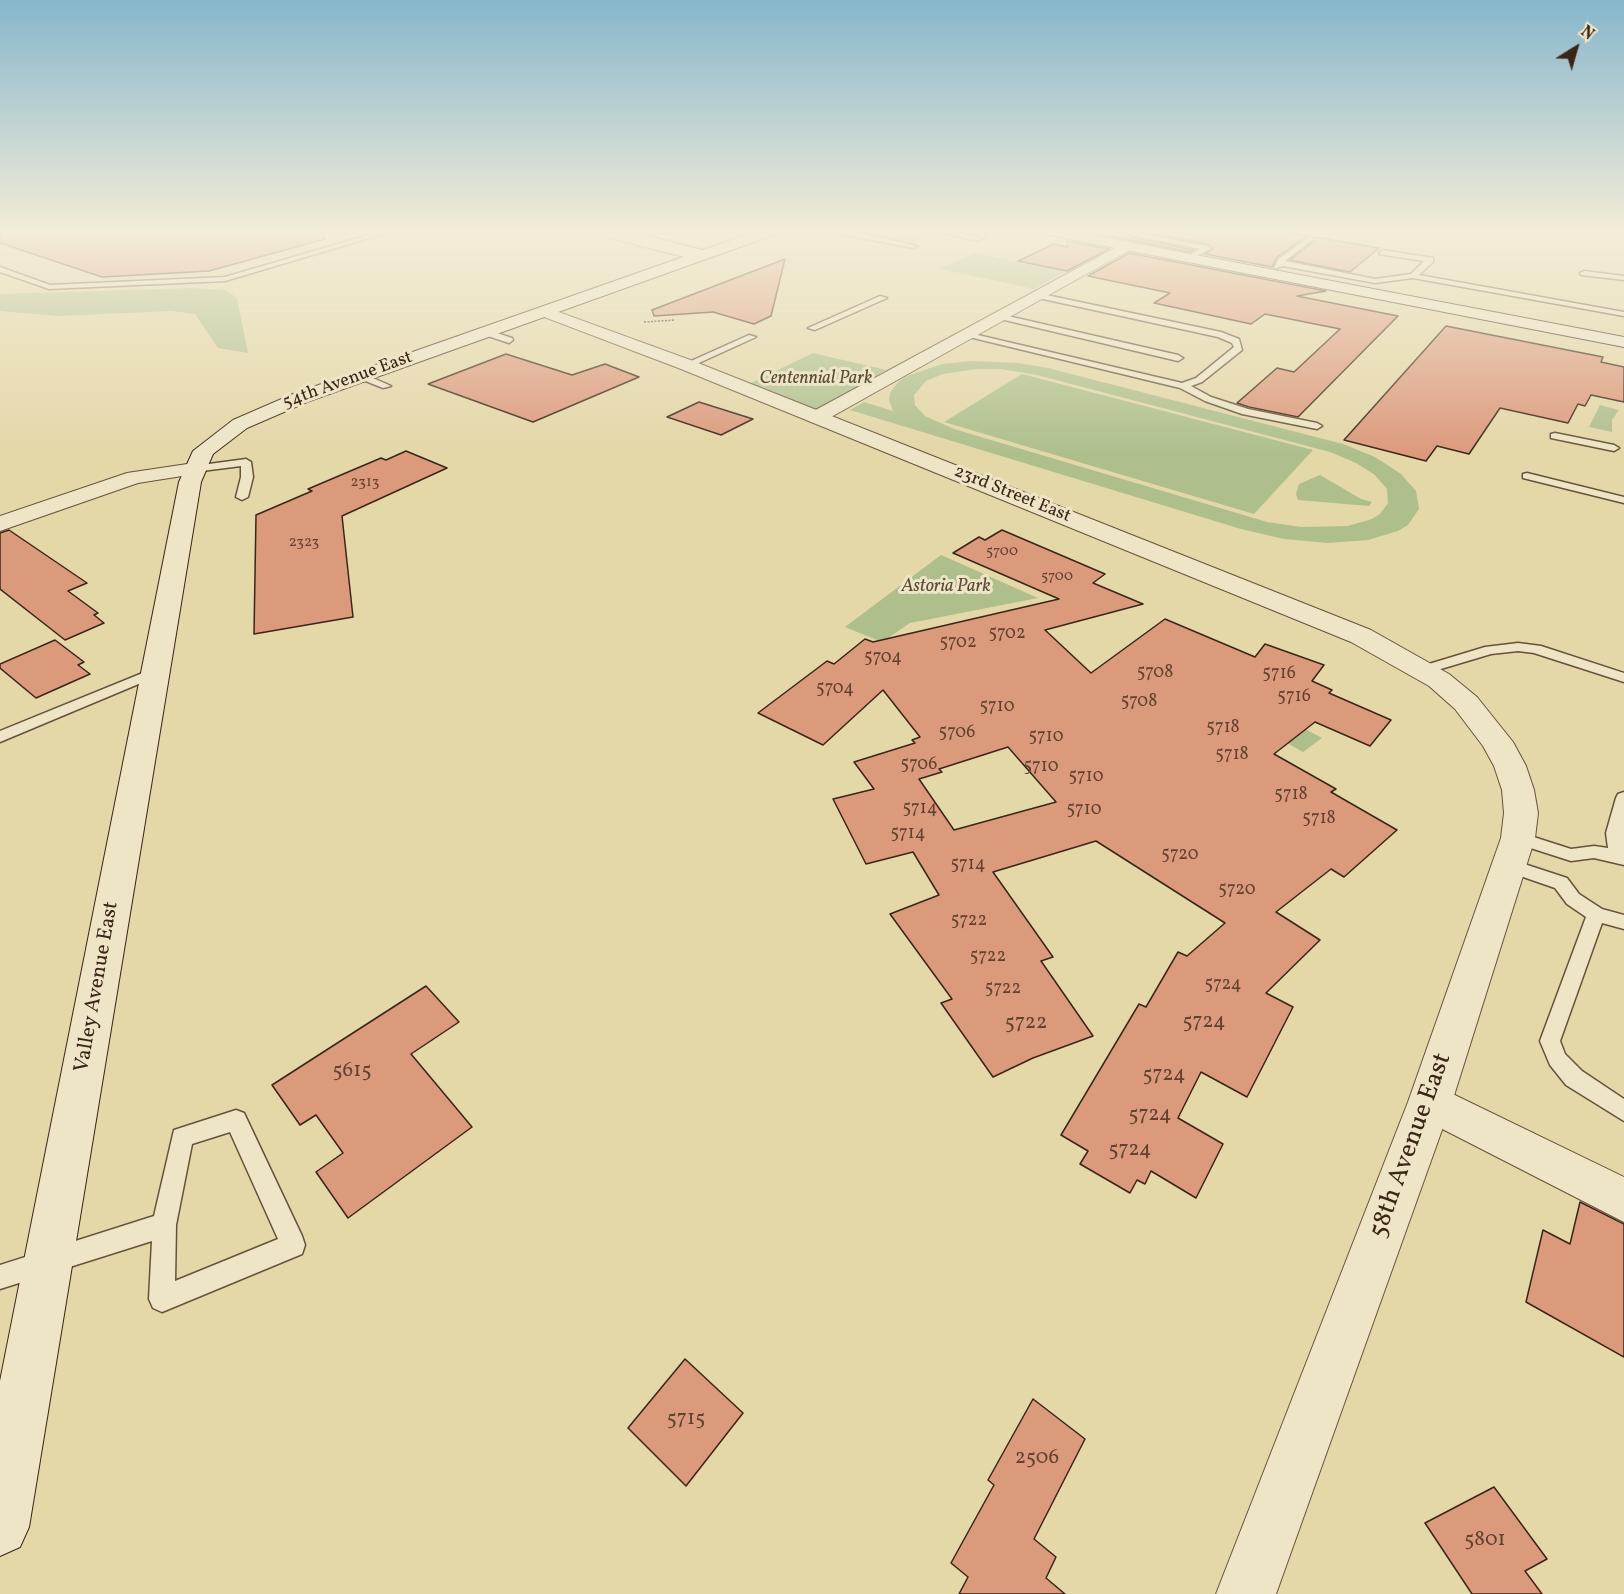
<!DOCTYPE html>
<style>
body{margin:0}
#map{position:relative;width:1624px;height:1594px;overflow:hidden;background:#e4d7a8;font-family:Vollkorn,serif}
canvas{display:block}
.north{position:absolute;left:1546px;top:18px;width:60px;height:60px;-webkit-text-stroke:4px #ede5c6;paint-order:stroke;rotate:37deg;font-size:16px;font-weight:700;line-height:24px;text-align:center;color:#3b2517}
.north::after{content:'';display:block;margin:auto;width:21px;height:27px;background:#3b2517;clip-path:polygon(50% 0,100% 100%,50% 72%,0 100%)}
</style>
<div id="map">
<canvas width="1624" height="1594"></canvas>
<div class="north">N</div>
</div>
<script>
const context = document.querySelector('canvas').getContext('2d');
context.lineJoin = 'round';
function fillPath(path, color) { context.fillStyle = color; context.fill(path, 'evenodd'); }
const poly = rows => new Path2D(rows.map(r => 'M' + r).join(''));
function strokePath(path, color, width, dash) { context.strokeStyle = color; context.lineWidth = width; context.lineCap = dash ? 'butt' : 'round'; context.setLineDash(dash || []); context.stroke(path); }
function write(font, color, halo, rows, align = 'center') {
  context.font = font + ' Vollkorn,serif'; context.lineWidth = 6; context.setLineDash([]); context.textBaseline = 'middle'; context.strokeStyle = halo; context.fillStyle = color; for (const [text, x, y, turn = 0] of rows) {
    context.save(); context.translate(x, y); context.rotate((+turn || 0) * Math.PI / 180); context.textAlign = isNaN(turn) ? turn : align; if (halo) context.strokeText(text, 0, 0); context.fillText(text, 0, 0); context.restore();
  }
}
const green = poly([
 [849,231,940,231,910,244],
 [975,253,1066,272,1034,289,940,269],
 [191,288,226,290,237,298,248,353,218,348,195,314,171,311,58,316,0,311,0,294],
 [813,353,886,370,813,411,751,383],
 [971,361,1018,363,1048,368,1343,444,1375,457,1401,474,1416,491,1419,509,1408,525,1398,531,1368,540,1328,543,1284,539,1241,529,850,410,864,402,893,411,889,400,890,393,899,381,907,376,942,364],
 [976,369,1001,369,1037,375,1330,452,1356,463,1375,475,1387,489,1388,503,1380,514,1372,519,1348,526,1301,527,1267,522,954,429,925,416,915,405,914,395,926,381,943,374],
 [1022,374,1313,450,1254,514,944,422],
 [1600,405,1619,410,1612,420,1612,432,1589,427],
 [1320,475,1361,499,1372,502,1369,506,1298,500,1296,494,1299,484],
 [941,555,1038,598,910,623,882,642,845,627],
 [1232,690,1322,738,1303,752,1214,702]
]);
const building = poly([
 [0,231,324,231,325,239,209,271,102,277,0,243,0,231],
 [1084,231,1131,231,1131,237,1193,250,1190,252,1084,231],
 [1141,231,1278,231,1307,236,1277,257,1272,267,1205,254,1213,249,1207,244,1141,231],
 [1315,237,1379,248,1350,272,1290,260,1314,241,1315,237],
 [1067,241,1109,249,1067,271,1018,261,1054,244,1067,247,1067,241],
 [1129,253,1326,291,1297,296,1398,316,1298,417,1249,407,1237,403,1277,368,1294,372,1340,329,1265,314,1251,324,1154,303,1170,293,1088,276,1129,253],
 [785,259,771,316,754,324,713,312,654,316,652,310,785,259],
 [1446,326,1603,357,1601,362,1624,367,1624,402,1591,395,1585,406,1578,404,1568,423,1500,408,1469,454,1437,446,1426,461,1344,440,1446,326],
 [506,354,572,375,605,364,639,377,533,422,428,384,506,354],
 [699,402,753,419,721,435,667,417,699,402],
 [406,451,447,468,342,516,353,617,254,634,256,515,312,491,308,489,381,458,386,460,406,451],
 [9,530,87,583,68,591,98,613,94,615,104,623,65,640,0,589,0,533,9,530],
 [1002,530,1105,574,1093,583,1143,604,1045,630,1091,673,1165,619,1255,657,1265,644,1324,665,1312,681,1332,690,1329,693,1391,720,1370,746,1315,722,1274,754,1336,789,1331,792,1397,830,1344,877,1331,869,1276,912,1320,940,1266,993,1293,1007,1247,1097,1201,1072,1178,1118,1223,1144,1196,1198,1151,1171,1145,1184,1137,1180,1130,1193,1080,1164,1088,1151,1061,1135,1139,1004,1146,1007,1178,952,1187,956,1225,923,1096,841,993,872,1053,957,1041,961,1093,1036,1033,1058,993,1077,941,1003,952,999,890,914,939,895,913,852,866,864,833,799,874,789,854,762,915,743,912,740,920,737,883,690,823,745,758,713,827,661,834,664,865,639,873,642,1059,599,953,553,979,537,985,540,1002,530],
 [1008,747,1056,802,954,830,919,779,942,772,939,769,1008,747],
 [55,640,84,662,78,665,90,674,36,698,0,668,0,664,55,640],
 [426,986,459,1022,411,1054,472,1127,348,1218,316,1172,343,1153,316,1115,300,1125,272,1085,426,986],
 [1580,1202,1624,1224,1624,1357,1526,1302,1543,1230,1570,1244,1580,1202],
 [685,1359,743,1413,686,1486,628,1428,685,1359],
 [1033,1399,1085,1439,1034,1539,1056,1557,1046,1578,1065,1594,959,1594,968,1577,951,1563,994,1485,988,1480,1033,1399],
 [1494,1487,1547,1559,1525,1571,1542,1594,1472,1594,1425,1523,1494,1487]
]);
const path = poly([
 [644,322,675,320]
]);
const service = poly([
 [382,231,393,231,225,281,49,289,0,272,0,267,50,285,225,277,382,231],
 [630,231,638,231,644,235,713,253,709,255,640,238,630,231],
 [824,231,856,232,917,246,913,248,824,231],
 [946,231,977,237,981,233,981,231,987,231,988,234,978,241,942,233,946,231],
 [1133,232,1207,246,1211,248,1190,260,1187,256,1200,249,1131,235,1133,232],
 [1311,236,1313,239,1285,261,1375,279,1411,274,1424,261,1379,254,1382,250,1433,258,1433,262,1419,275,1624,312,1624,316,1413,278,1375,283,1283,266,1274,269,1278,259,1311,236],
 [1584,271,1624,276,1624,280,1581,275,1580,273,1584,271],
 [1037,293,1221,332,1239,339,1242,350,1202,382,1191,386,1211,397,1248,409,1317,423,1322,426,1317,429,1242,414,1205,401,1180,388,961,335,965,332,1182,383,1196,378,1234,347,1232,343,1218,337,1034,297,1033,295,1037,293],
 [880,296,887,298,815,330,808,328,880,296],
 [999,314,1178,355,1183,358,1178,361,996,318,995,316,999,314],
 [485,329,512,338,513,340,509,343,482,334,481,332,485,329],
 [749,335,756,337,690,367,682,365,749,335],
 [358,374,364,374,391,386,383,388,358,378,358,374],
 [1555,433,1614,445,1619,448,1614,451,1551,438,1551,434,1555,433],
 [246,459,251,462,253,477,248,497,242,500,236,497,241,477,241,466,194,472,189,469,194,466,246,459],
 [1527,473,1624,497,1624,503,1523,478,1523,474,1527,473],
 [1518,643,1541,646,1624,673,1624,682,1534,653,1518,651,1491,654,1424,674,1417,670,1419,667,1485,647,1518,643],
 [155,668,160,669,162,672,160,675,0,742,0,731,155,668],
 [1624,792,1624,865,1594,858,1571,861,1512,842,1509,838,1512,834,1518,832,1571,849,1594,846,1608,848,1606,833,1616,798,1618,794,1624,792],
 [1509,859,1567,878,1579,894,1602,909,1624,915,1624,929,1602,923,1560,1041,1565,1054,1582,1071,1624,1099,1624,1121,1566,1085,1550,1065,1540,1041,1586,917,1567,904,1555,888,1503,870,1500,865,1503,860,1509,859],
 [236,1110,244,1113,302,1236,305,1245,302,1254,162,1312,153,1308,149,1299,152,1241,0,1289,0,1265,154,1216,174,1130,236,1110],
 [230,1132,278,1239,175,1281,176,1225,192,1144,230,1132]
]);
const minor = poly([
 [592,231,614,231,705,254,707,257,700,261,593,234,592,231],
 [1126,242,1131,243,1133,246,1131,249,824,421,817,423,810,421,807,417,810,413,1126,242],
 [194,463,201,465,204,469,201,473,138,483,0,531,0,516,127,473,194,463],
 [1430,1083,1624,1177,1624,1222,1415,1115,1409,1102,1415,1089,1430,1083]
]);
const tertiary = poly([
 [545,307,693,361,1371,630,1449,674,1477,697,1513,742,1526,766,1534,790,1538,813,1535,838,1452,1102,1276,1594,1216,1594,1408,1102,1501,838,1504,813,1502,790,1494,766,1483,746,1455,709,1429,686,1351,642,681,369,539,315,537,312,539,309,545,307]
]);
const secondary = poly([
 [757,231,778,231,776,234,307,402,247,428,213,454,201,482,29,1527,20,1547,0,1556,0,1381,179,482,193,451,233,420,293,394,757,231],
 [1042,231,1071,231,1624,337,1624,347,1049,235,1042,231]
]);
const farNumbernames = [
 ["2313",365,483],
 ["2323",304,543],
 ["5700",1002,552],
 ["5700",1057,577]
];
const farParknames = [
 ["Centennial Park",816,380],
 ["Astoria Park",946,588]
];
const farStreetnames = [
 ["54th Avenue East",348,381,-20],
 ["23rd Street East",1012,495,22]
];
const numberNames = [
 ["5702",1007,635],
 ["5702",958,644],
 ["5704",883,659],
 ["5708",1155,674],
 ["5716",1279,675],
 ["5704",835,690],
 ["5716",1294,698],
 ["5708",1139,703],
 ["5710",997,708],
 ["5718",1223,729],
 ["5706",957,734],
 ["5710",1046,738],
 ["5718",1232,756],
 ["5706",919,766],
 ["5710",1041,768],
 ["5710",1086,778],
 ["5718",1291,796],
 ["5714",920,810],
 ["5710",1084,811],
 ["5718",1319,820],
 ["5714",908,835],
 ["5720",1180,856],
 ["5714",968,866],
 ["5720",1237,891],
 ["5722",969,922],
 ["5722",988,958],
 ["5724",1223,986],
 ["5722",1003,990]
];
const streetNames = [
 ["Valley Avenue East",98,987,-80]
];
const nearNumbernames = [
 ["5724",1204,1023],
 ["5722",1026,1024],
 ["5615",352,1072],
 ["5724",1164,1076],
 ["5724",1150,1116],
 ["5724",1130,1151],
 ["5715",686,1420],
 ["2506",1037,1459],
 ["5801",1485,1541]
];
const nearStreetnames = [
 ["58th Avenue East",1412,1146,-70]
];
fillPath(green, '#aebf8c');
fillPath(building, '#dc9a7d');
strokePath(building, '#3b2517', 1.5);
strokePath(service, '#65523b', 3);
strokePath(minor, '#65523b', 2);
strokePath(tertiary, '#65523b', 2);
strokePath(secondary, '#3b2517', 2);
strokePath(path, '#3b2517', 1.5, [2, 1.5]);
fillPath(service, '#ede5c6');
fillPath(minor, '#ede5c6');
fillPath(tertiary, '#ede5c6');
fillPath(secondary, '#ede5c6');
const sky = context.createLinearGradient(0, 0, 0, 454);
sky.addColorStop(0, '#87b6cc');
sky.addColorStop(0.51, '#f3edd8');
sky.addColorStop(1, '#f3edd800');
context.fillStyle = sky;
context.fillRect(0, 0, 1624, 454);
write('15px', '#634230', null, farNumbernames);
write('italic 18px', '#584c34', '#ede5c6', farParknames);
write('18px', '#3b2517', '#ede5c6', farStreetnames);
write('18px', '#634230', null, numberNames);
write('21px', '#3b2517', '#ede5c6', streetNames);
write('21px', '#634230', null, nearNumbernames);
write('26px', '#3b2517', '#ede5c6', nearStreetnames);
</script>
